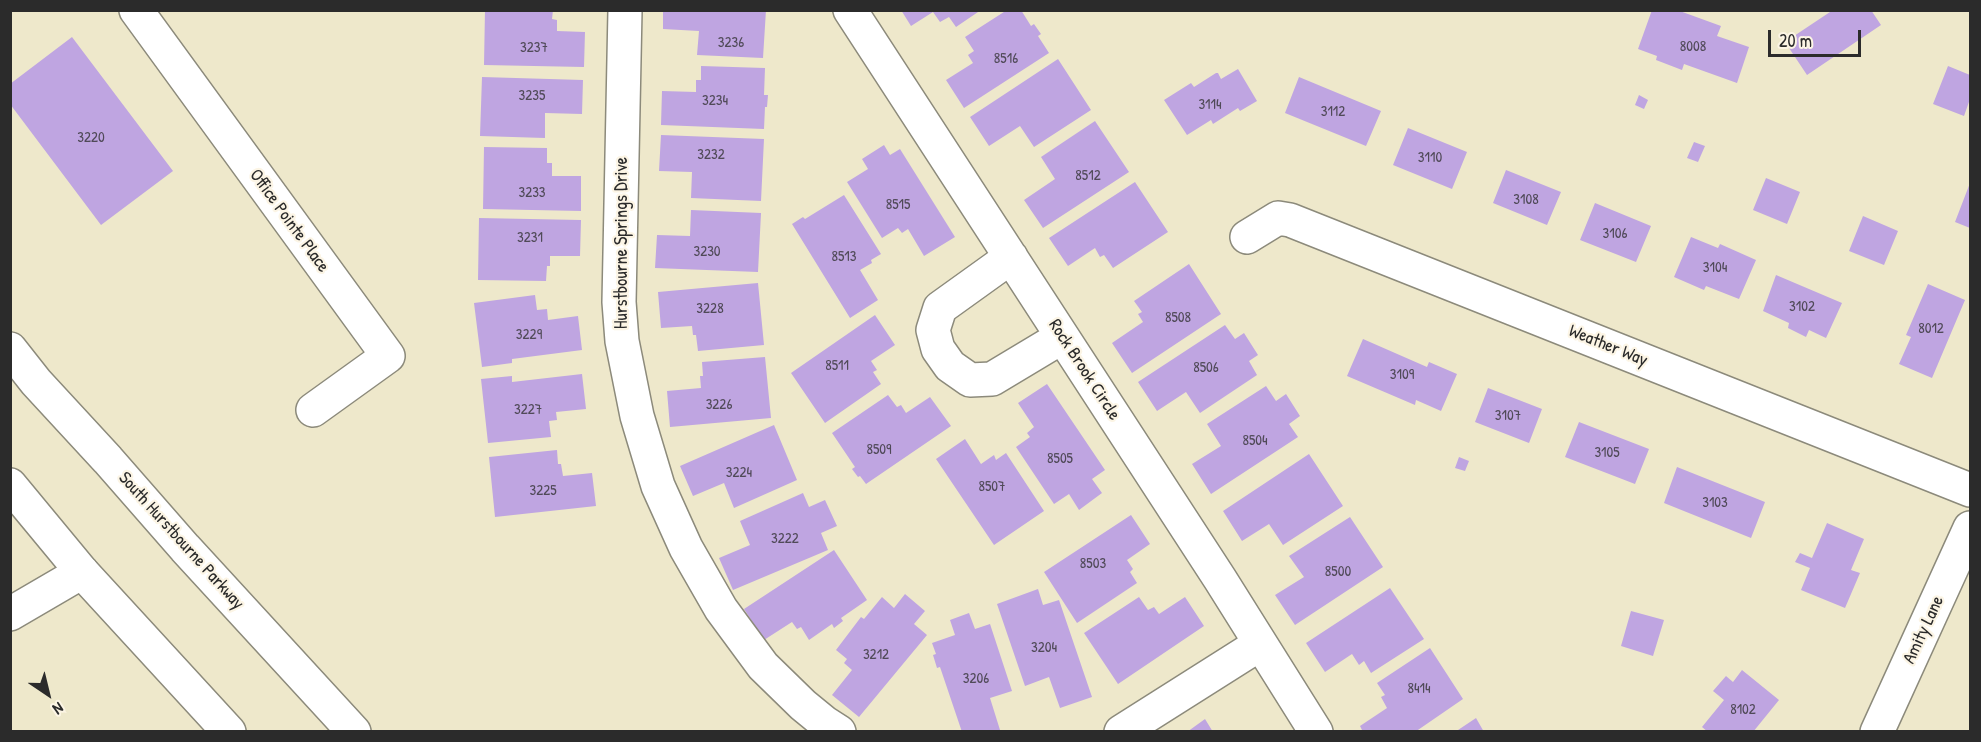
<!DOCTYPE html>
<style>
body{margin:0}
#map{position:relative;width:1981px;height:742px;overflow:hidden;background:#eee8cb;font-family:"Patrick Hand",sans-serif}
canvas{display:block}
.frame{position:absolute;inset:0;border:12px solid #2b2b2b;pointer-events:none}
.north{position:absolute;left:18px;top:664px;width:60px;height:60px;-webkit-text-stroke:4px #fcf5e5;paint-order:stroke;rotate:145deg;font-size:16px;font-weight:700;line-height:24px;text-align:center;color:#2b2b2b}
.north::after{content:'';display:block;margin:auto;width:21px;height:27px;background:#2b2b2b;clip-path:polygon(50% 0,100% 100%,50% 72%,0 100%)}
.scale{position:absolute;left:1768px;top:30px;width:93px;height:27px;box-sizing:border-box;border:3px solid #2b2b2b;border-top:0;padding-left:8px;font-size:18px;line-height:21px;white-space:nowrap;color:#2b2b2b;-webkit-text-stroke:4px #fcf5e5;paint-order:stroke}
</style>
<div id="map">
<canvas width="1981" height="742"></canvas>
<div class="frame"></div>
<div class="north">N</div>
<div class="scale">20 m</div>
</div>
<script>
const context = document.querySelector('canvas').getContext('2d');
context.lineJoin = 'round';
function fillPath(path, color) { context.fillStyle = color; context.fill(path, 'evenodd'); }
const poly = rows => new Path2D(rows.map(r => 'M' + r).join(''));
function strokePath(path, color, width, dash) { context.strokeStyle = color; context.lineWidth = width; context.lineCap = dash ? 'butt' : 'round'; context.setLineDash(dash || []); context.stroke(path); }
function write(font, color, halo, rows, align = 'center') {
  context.font = font + ' "Patrick Hand",sans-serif'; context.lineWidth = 4.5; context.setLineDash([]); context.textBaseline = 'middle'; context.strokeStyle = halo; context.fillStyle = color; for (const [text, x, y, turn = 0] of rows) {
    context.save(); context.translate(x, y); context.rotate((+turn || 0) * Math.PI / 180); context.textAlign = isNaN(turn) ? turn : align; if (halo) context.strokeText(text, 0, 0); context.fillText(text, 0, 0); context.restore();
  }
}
const building = poly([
 [485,10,553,10,552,19,557,20,557,31,585,32,584,67,484,65],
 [663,10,766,10,763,58,697,55,699,31,663,29],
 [901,10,981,10,956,27,949,17,940,22,933,12,911,26],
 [1007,10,1021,10,1031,26,1034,24,1041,34,1038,36,1049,53,964,108,946,80,973,63,968,55,974,51,965,37],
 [1652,10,1677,10,1721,26,1717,36,1749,47,1737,83,1684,64,1682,70,1656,60,1657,56,1638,49],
 [1833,10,1836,12,1871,10,1881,25,1807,75,1785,42],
 [72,37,173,171,101,225,10,104,10,84],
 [1058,59,1091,110,1034,147,1020,126,989,146,970,117],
 [701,66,765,68,764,95,768,95,767,107,765,107,764,129,661,125,662,91,696,92,696,80,701,80],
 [1948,66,1970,75,1970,99,1964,116,1933,104],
 [1238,69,1257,101,1240,111,1238,108,1213,124,1211,120,1187,135,1164,100,1191,83,1194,87,1216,73,1218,73,1221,79],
 [482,77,583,80,582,114,545,113,545,138,480,136],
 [1299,77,1381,111,1366,146,1285,113],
 [1639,95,1648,100,1644,109,1635,105],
 [1095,121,1129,172,1043,228,1024,200,1055,179,1041,157],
 [1408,128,1467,152,1452,189,1393,165],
 [661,135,764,139,761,201,691,198,692,172,659,171],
 [1694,142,1705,146,1698,162,1687,158],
 [884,145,890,155,900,149,955,237,924,256,908,229,902,233,898,228,882,238,847,182,868,169,862,159],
 [484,147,547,148,547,163,552,163,552,176,581,176,581,211,483,209],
 [1506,170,1561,192,1547,225,1493,203],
 [1766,178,1800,192,1787,224,1753,210],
 [1135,182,1168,232,1113,268,1104,255,1100,257,1095,248,1068,266,1049,238],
 [1970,183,1970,228,1955,222],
 [844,195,881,254,871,260,872,263,860,270,878,300,850,318,792,224,803,217,805,219],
 [1595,203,1651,226,1636,262,1580,240],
 [691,210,761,213,758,272,655,268,657,235,690,236],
 [1863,216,1898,231,1884,265,1849,251],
 [479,218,581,220,580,256,550,256,550,266,547,266,546,281,478,280],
 [1691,237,1718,248,1720,244,1756,260,1739,299,1706,286,1704,290,1674,277],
 [1189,264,1221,314,1132,373,1112,343,1143,322,1138,314,1142,312,1134,301],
 [1776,275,1842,303,1826,338,1809,330,1806,337,1788,328,1789,323,1763,311],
 [758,283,764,345,698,351,696,335,693,335,692,326,661,328,658,292],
 [1928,284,1965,300,1932,378,1899,364,1911,337,1906,335],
 [535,295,537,310,547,309,548,320,578,316,582,350,512,359,512,363,482,367,474,303],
 [875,315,895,345,871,361,877,370,873,372,881,384,825,423,791,373],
 [1225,325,1235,339,1244,333,1258,355,1249,361,1257,375,1200,413,1186,392,1157,411,1138,382],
 [1363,339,1427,367,1429,362,1457,374,1441,411,1416,400,1415,405,1347,376],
 [765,357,771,418,670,427,667,391,701,388,700,376,703,376,702,362],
 [582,374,586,409,556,412,557,420,549,421,551,437,488,443,481,379,512,376,512,382],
 [1047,384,1105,470,1092,479,1102,493,1079,510,1069,494,1054,504,1016,447,1030,437,1027,433,1034,427,1018,403],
 [1266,386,1276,401,1286,394,1300,416,1289,424,1298,437,1211,494,1192,464,1221,446,1207,424],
 [1488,388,1542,409,1529,443,1475,422],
 [888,395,897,407,901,405,906,413,930,397,951,426,866,484,860,476,858,477,852,469,855,467,832,433],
 [1579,422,1649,449,1635,484,1565,457],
 [774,425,797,480,734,508,724,483,693,496,680,466],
 [965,439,981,464,994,455,996,460,1006,453,1044,511,994,545,936,459],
 [557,450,558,464,561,464,563,476,592,473,596,506,495,517,489,457],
 [1309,454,1343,506,1283,545,1269,524,1242,541,1223,511],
 [1459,457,1469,461,1465,471,1455,468],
 [1677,467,1765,502,1751,538,1664,503],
 [803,493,809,507,825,500,837,526,821,533,828,550,733,590,719,558,750,545,740,521],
 [1131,515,1150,544,1127,560,1133,569,1130,572,1137,583,1077,623,1044,572],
 [1350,517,1383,567,1295,625,1275,595,1304,577,1289,556],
 [1827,523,1864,539,1851,570,1860,573,1845,608,1801,590,1810,568,1795,562,1800,553,1812,558],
 [834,550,867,600,841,618,843,621,834,628,832,624,809,640,801,627,797,629,792,622,764,640,744,609],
 [1390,588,1424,639,1371,673,1364,661,1359,665,1352,654,1325,672,1306,643],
 [1038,589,1043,605,1059,600,1092,697,1060,708,1049,677,1025,686,997,604],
 [905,594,925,611,914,624,927,635,859,717,832,695,852,670,844,663,847,659,836,650,861,617,864,619,882,597,894,608],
 [1139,597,1148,610,1154,607,1159,614,1185,597,1204,626,1118,684,1084,633],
 [1631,611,1664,620,1653,656,1621,646],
 [969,613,975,629,990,624,1012,691,990,698,1000,730,996,732,962,732,940,667,937,668,933,655,936,654,932,643,955,635,950,620],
 [1430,648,1463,699,1415,732,1363,732,1360,726,1387,708,1381,697,1385,695,1377,683],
 [1742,670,1779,700,1753,732,1708,732,1702,727,1724,700,1713,691,1726,676,1733,682],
 [1476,718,1484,732,1455,732],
 [1205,719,1213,732,1187,732]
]);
const minor = poly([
 [136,10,388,356,313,410],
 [625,10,619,302,622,341,637,416,658,486,686,548,721,609,763,666,803,705,825,723,839,732],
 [850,10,1220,579,1316,732],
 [1247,237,1278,218,1290,220,1970,490],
 [1011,257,940,308,933,330,938,349,950,366,970,380,992,379,1062,337],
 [10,614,82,572],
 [1121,732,1260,644],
 [1877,732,1970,528]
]);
const major = poly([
 [10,349,36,382,108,460,185,548,354,732],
 [10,485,82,572,229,732]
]);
const numberNames = [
 ["3236",731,43],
 ["8008",1693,47],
 ["3237",534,48],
 ["8516",1006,59],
 ["3235",532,96],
 ["3234",715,101],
 ["3114",1210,105],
 ["3112",1333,112],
 ["3220",91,138],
 ["3232",711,155],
 ["3110",1430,158],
 ["8512",1088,176],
 ["3233",532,193],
 ["3108",1526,200],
 ["8515",898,205],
 ["3106",1615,234],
 ["3231",530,238],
 ["3230",707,252],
 ["8513",844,257],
 ["3104",1715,268],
 ["3102",1802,307],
 ["3228",710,309],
 ["8508",1178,318],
 ["8012",1931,329],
 ["3229",529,335],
 ["8511",837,366],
 ["8506",1206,368],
 ["3109",1402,375],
 ["3226",719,405],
 ["3227",528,410],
 ["3107",1508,416],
 ["8504",1255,441],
 ["8509",879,450],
 ["3105",1607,453],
 ["8505",1060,459],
 ["3224",739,473],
 ["8507",992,487],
 ["3225",543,491],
 ["3103",1715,503],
 ["3222",785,539],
 ["8503",1093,564],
 ["8500",1338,572],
 ["3204",1044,648],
 ["3212",876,655],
 ["3206",976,679],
 ["8414",1419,689],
 ["8102",1743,710]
];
const streetNames = [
 ["Office Pointe Place",289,221,54],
 ["Hurstbourne Springs Drive",622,243,-90],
 ["Weather Way",1608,346,22],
 ["Rock Brook Circle",1084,370,57],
 ["South Hurstbourne Parkway",181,541,48],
 ["Amity Lane",1924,630,-65]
];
fillPath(building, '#bfa5e1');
strokePath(minor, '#8c8a7b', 36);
strokePath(major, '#8c8a7b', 36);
strokePath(minor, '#fff', 33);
strokePath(major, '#fff', 33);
write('15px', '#504a58', null, numberNames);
write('18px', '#2b2b2b', '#fcf5e5', streetNames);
</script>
